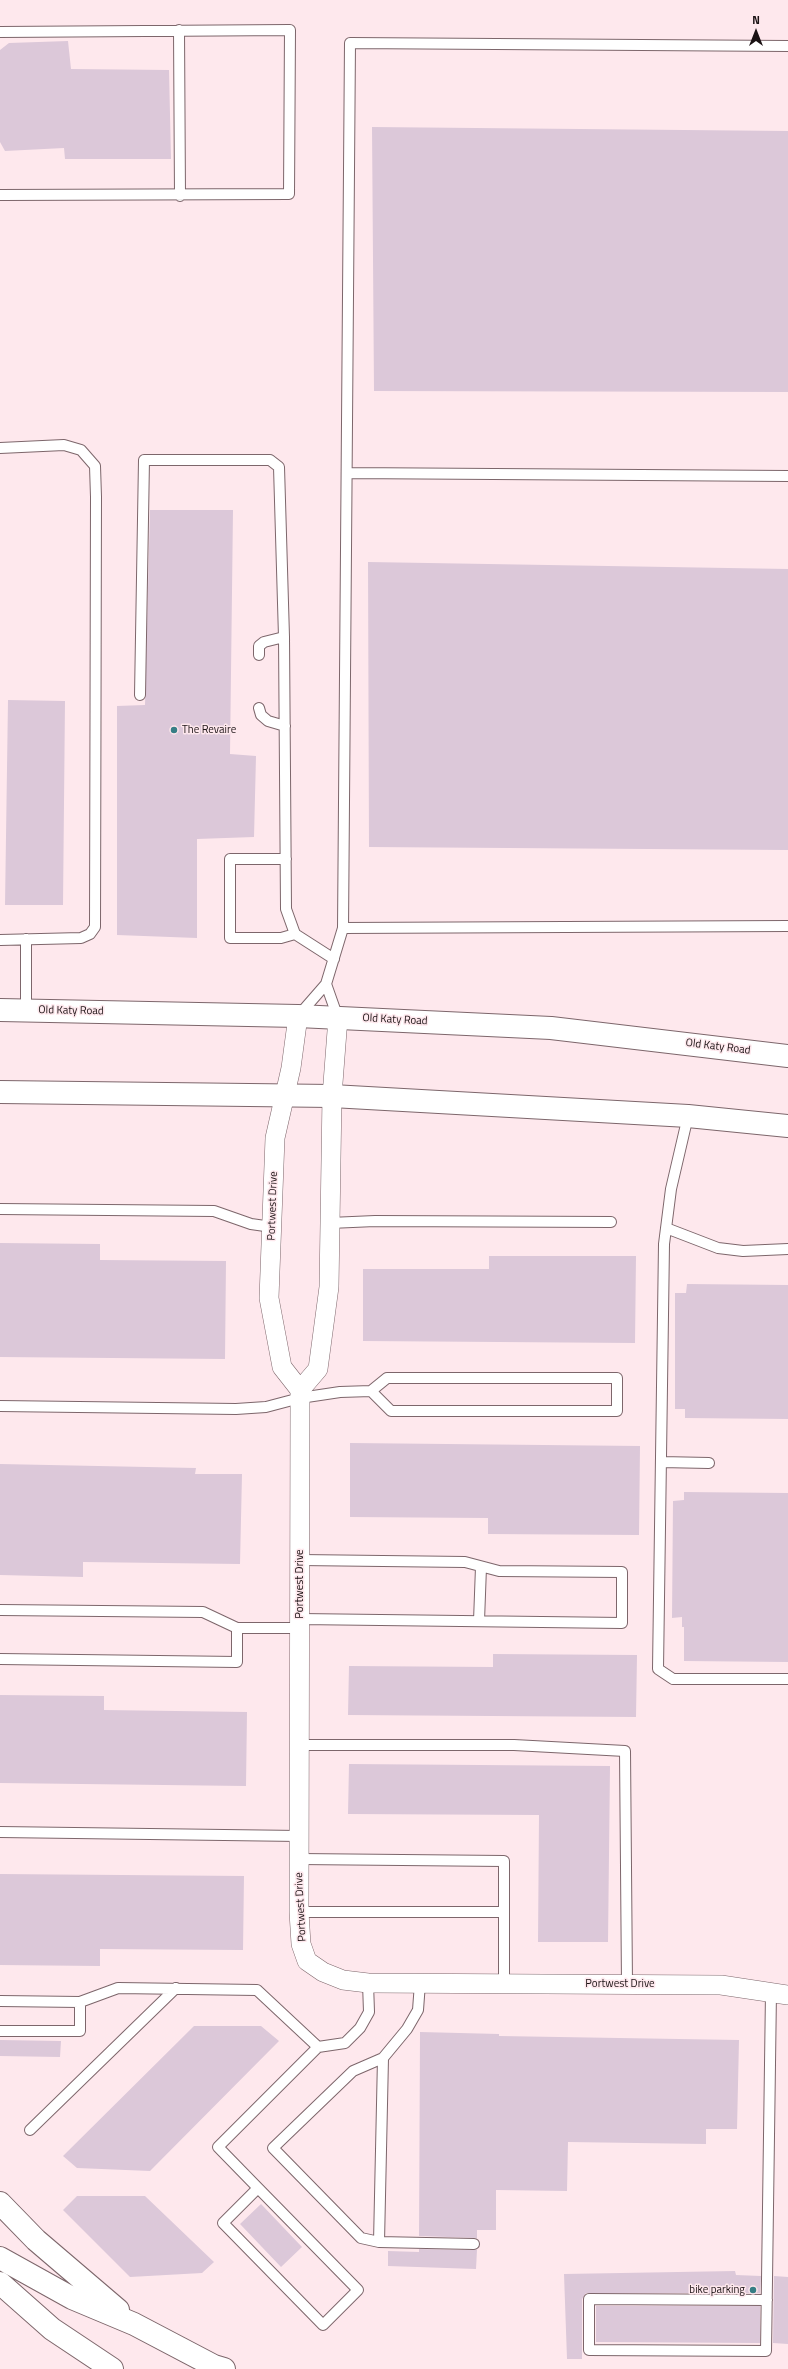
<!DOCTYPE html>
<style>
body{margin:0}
#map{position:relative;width:788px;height:2369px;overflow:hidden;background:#fee8ed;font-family:"Titillium Web",sans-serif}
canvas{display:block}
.north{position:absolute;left:736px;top:12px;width:40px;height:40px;-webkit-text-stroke:3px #fee8ed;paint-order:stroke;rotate:0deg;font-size:11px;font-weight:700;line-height:16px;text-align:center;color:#1b1214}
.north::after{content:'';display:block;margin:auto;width:14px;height:18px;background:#1b1214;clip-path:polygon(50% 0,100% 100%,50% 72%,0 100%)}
</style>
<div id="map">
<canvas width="788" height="2369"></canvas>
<div class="north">N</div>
</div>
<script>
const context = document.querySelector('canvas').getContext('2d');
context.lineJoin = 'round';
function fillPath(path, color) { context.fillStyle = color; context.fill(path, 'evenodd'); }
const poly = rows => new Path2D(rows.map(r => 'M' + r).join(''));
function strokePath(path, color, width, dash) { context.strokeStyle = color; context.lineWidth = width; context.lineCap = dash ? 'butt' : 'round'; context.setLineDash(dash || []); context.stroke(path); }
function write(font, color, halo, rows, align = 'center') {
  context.font = font + ' "Titillium Web",sans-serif'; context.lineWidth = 3; context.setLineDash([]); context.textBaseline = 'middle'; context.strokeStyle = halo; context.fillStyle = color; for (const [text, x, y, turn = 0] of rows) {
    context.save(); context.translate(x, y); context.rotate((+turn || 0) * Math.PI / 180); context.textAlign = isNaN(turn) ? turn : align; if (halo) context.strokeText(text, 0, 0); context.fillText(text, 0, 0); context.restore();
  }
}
const building = poly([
 [68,41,71,69,169,70,171,159,65,159,64,148,5,151,0,142,0,50,9,43],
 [372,127,788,131,788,392,374,391],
 [150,510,233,510,230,754,256,756,254,837,197,839,197,938,117,935,117,706,145,705],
 [368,562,788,569,788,850,369,847],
 [8,700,65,701,63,905,5,905],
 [0,1243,100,1244,100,1260,226,1261,225,1359,0,1357],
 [489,1256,636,1256,635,1343,363,1341,363,1269,489,1269],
 [687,1284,788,1285,788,1419,685,1418,685,1409,675,1409,675,1293,686,1293],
 [350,1443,640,1446,639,1535,488,1534,488,1518,350,1517],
 [0,1464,196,1468,195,1474,242,1474,240,1564,83,1562,83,1577,0,1575],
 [684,1492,788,1493,788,1662,684,1661,684,1627,682,1627,682,1617,672,1618,673,1501,684,1500],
 [493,1654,637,1655,636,1717,348,1715,349,1666,493,1667],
 [0,1695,104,1696,104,1710,247,1712,246,1786,0,1783],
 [349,1764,610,1766,608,1942,538,1942,539,1815,348,1814],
 [0,1874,244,1876,243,1950,100,1949,100,1966,0,1965],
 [194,2026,261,2026,279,2041,150,2171,77,2168,63,2156],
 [420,2032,499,2034,499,2036,739,2040,737,2129,706,2129,706,2144,568,2142,567,2191,496,2190,496,2230,477,2230,477,2238,419,2236],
 [0,2040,61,2041,60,2057,0,2056],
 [77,2196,145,2196,214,2262,202,2273,130,2277,63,2210],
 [261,2204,302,2247,281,2267,240,2224],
 [419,2249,477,2250,476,2269,388,2266,388,2251,419,2252],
 [735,2271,736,2275,761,2276,760,2293,586,2293,582,2299,582,2359,567,2359,564,2274],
 [774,2276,788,2277,788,2344,773,2343],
 [596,2306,760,2306,760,2343,596,2342]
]);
const lane = poly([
 [179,30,180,196],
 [0,32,290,30,289,194,0,195],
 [0,448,64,445,81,450,95,466,96,497,95,927,90,934,81,938,0,940],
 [347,473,788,476],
 [259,655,259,646,264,642,284,637],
 [140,695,144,460,270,460,279,467,284,637,286,909,295,934,334,959],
 [259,708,261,715,268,721,285,726],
 [286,859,230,859,230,938,281,938,295,934],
 [343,928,788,926],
 [326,984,338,1018],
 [26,1010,26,939],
 [299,1015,326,984,343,928,350,43,788,46],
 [688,1116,671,1189,664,1244,658,1669,673,1679,788,1679],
 [0,1209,214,1211,251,1224,272,1227],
 [330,1223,375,1221,611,1222],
 [666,1228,718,1248,743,1251,788,1249],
 [0,1406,236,1409,266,1407,300,1398,340,1392,371,1391,387,1378,617,1378,617,1411,391,1411,371,1391],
 [661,1462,709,1463],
 [300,1560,465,1562,499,1571,622,1572,622,1623,300,1619],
 [0,1610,203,1612,237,1628,300,1628],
 [479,1621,481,1567],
 [0,1659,237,1662,237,1628],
 [299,1745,514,1745,625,1751,627,1984],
 [0,1832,299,1836],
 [299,1859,504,1861,504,1983],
 [299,1912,504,1912],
 [420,1983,418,2010,407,2029,383,2058,353,2071,273,2148,361,2238,379,2242,474,2244],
 [0,2001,80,2002,118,1988,257,1990,318,2047],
 [0,2031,80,2031,80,2002],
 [30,2130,176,1988],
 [258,2188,223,2223,323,2325,358,2290,258,2188,218,2147,318,2047,345,2043,360,2028,369,2012,368,1983],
 [379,2242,383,2058],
 [767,2300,589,2299,589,2350,766,2351,771,1992]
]);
const street = poly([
 [298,1016,291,1068,275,1138,269,1298,282,1367,300,1390],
 [338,1018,332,1096,329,1287,318,1369,300,1390,300,1398,299,1912,301,1944,307,1961,323,1972,343,1980,368,1983,721,1985,788,1995]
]);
const secondary = poly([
 [0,1010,298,1016,551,1028,788,1056],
 [0,1092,332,1096,688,1116,788,1126]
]);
const highway = poly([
 [0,2203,36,2240,118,2310],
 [0,2258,72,2298,134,2324,214,2366,224,2369],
 [0,2283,52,2329,112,2369]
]);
const markers = [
 [174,730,4,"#367e85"],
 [753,2290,4,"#367e85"]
];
const poiNames = [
 ["The Revaire",182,730],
 ["bike parking",745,2290,"right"]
];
const streetNames = [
 ["Old Katy Road",71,1011,1],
 ["Old Katy Road",395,1020,3],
 ["Old Katy Road",718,1047,7],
 ["Portwest Drive",273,1206,-88],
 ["Portwest Drive",300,1584,-90],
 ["Portwest Drive",301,1907,-93],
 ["Portwest Drive",620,1984]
];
fillPath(building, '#dcc8d9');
strokePath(lane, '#7d666b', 12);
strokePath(street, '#7d666b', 20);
strokePath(secondary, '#7d666b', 24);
strokePath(highway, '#7d666b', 24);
strokePath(lane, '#fff', 10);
strokePath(street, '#fff', 19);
strokePath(secondary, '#fff', 22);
strokePath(highway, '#fff', 22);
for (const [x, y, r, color] of markers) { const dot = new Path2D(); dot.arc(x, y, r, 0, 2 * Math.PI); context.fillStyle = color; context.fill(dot); strokePath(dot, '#fee8ed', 1.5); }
write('11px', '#1b1214', '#fee8ed', poiNames, 'left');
write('11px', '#1b1214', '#fee8ed', streetNames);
</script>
